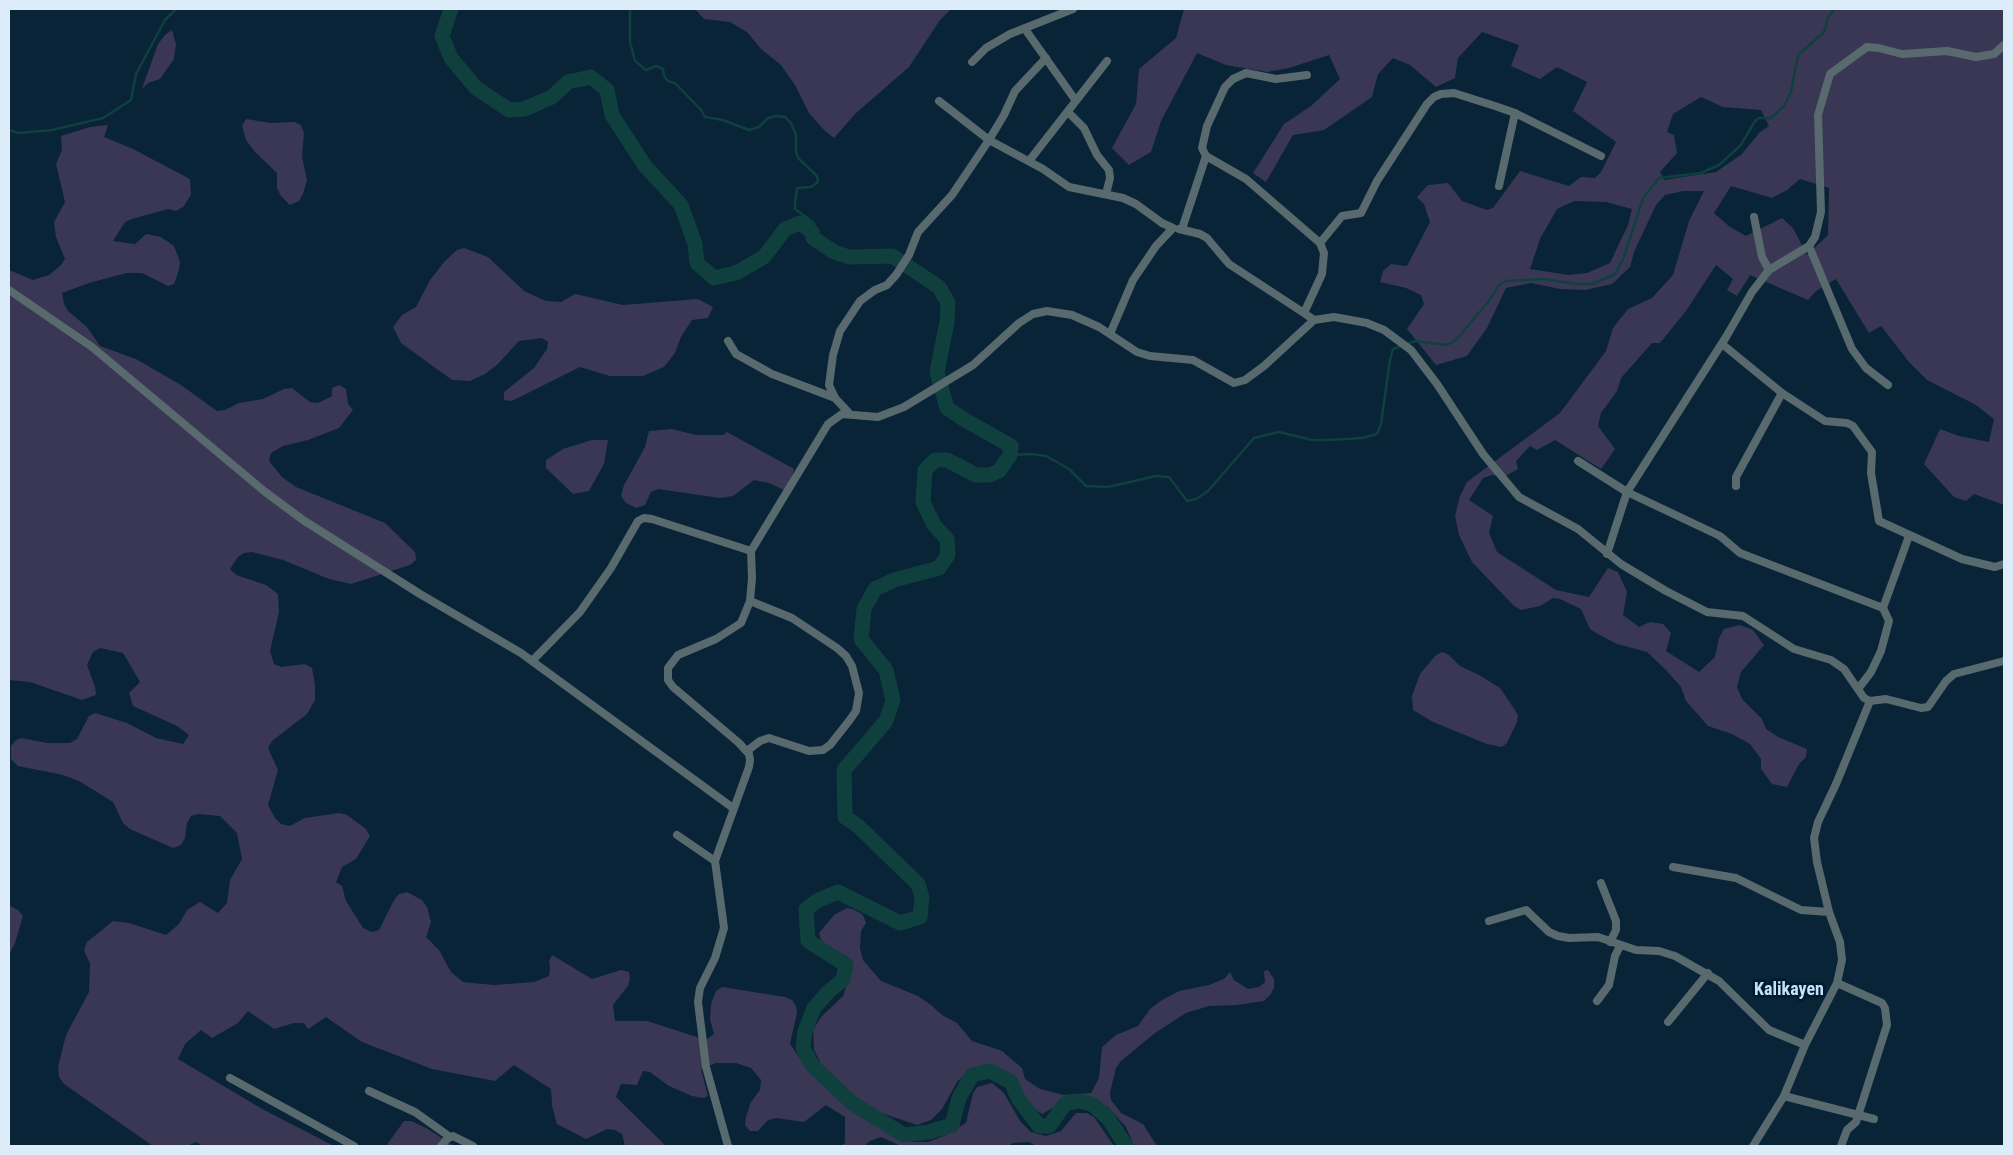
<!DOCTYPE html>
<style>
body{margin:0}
#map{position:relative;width:2013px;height:1155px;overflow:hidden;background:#082436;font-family:"Roboto Condensed",sans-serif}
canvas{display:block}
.frame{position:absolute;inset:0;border:10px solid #dcecf8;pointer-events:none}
</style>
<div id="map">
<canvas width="2013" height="1155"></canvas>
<div class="frame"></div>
</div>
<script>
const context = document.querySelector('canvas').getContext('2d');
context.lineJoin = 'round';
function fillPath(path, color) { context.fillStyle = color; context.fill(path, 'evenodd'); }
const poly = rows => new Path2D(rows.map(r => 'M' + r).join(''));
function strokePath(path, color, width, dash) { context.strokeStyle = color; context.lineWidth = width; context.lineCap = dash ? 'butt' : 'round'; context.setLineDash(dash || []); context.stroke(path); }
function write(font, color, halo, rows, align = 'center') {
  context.font = font + ' "Roboto Condensed",sans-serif'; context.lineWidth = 5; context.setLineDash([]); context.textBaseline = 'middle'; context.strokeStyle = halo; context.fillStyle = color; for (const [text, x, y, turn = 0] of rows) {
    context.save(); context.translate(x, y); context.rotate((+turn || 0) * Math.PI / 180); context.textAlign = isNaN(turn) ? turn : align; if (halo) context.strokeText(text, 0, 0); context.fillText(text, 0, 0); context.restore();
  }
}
const green = poly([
 [695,9,951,9,940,20,909,67,855,114,834,138,824,130,809,113,795,85,781,65,761,49,747,32,730,22,704,19],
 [1184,9,2004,9,2004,505,1974,494,1966,501,1954,497,1924,464,1940,429,1959,436,1989,442,1994,419,1976,405,1927,380,1909,362,1881,326,1869,333,1836,279,1816,291,1808,300,1750,275,1737,296,1727,290,1733,279,1716,265,1686,311,1660,343,1652,343,1621,378,1617,391,1601,413,1598,426,1615,449,1601,469,1555,440,1537,450,1530,446,1516,461,1518,469,1504,477,1492,475,1483,478,1469,500,1493,516,1489,533,1497,552,1556,590,1589,597,1608,568,1618,572,1627,592,1623,615,1639,627,1650,622,1663,624,1671,633,1666,651,1699,672,1715,657,1719,638,1724,629,1740,625,1753,630,1764,645,1741,672,1737,687,1742,699,1762,719,1766,729,1778,737,1807,749,1806,757,1799,764,1787,787,1772,784,1761,769,1761,759,1750,744,1732,734,1708,726,1686,701,1681,687,1666,670,1647,652,1617,644,1596,633,1590,629,1581,609,1560,599,1553,598,1540,606,1521,610,1514,606,1472,562,1459,535,1455,516,1460,496,1467,482,1560,413,1606,351,1613,328,1628,309,1652,298,1673,275,1689,221,1704,191,1683,191,1665,195,1656,205,1634,252,1630,267,1612,284,1585,290,1560,289,1531,283,1506,288,1487,328,1467,356,1436,365,1407,329,1424,304,1421,295,1406,288,1380,282,1383,271,1391,264,1407,266,1430,222,1424,204,1417,197,1428,185,1448,183,1462,201,1487,210,1493,208,1520,171,1569,186,1581,177,1595,178,1601,172,1616,142,1573,111,1587,82,1557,67,1540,79,1511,66,1519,45,1482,32,1458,58,1455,78,1436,87,1410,65,1393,58,1378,74,1372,97,1324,130,1293,135,1266,182,1253,173,1284,124,1311,106,1340,79,1329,55,1289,68,1267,72,1226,65,1197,53,1161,121,1151,152,1129,165,1112,148,1136,104,1139,69,1176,38],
 [1701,97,1723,107,1761,110,1769,126,1760,132,1742,154,1716,172,1664,180,1660,172,1677,153,1674,135,1667,132,1673,114],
 [1800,179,1829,188,1828,235,1807,255,1793,228,1782,218,1746,236,1730,227,1714,213,1731,186,1772,198,1787,190],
 [1574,201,1606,202,1632,209,1628,225,1610,263,1587,273,1569,275,1530,269,1540,239,1557,209],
 [172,30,176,44,174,59,160,79,148,83,142,89,158,44,165,35],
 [246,119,271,123,294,122,301,125,304,133,302,157,307,180,303,194,299,201,290,205,281,196,277,188,277,173,255,152,246,140,242,126],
 [108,125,104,137,133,149,190,179,191,195,183,207,176,211,168,209,132,219,125,222,113,241,135,244,146,234,161,237,174,246,180,262,179,270,174,284,168,286,142,273,126,273,89,283,62,293,64,304,68,311,87,327,100,346,136,359,181,385,217,411,225,410,239,403,263,399,284,389,292,388,310,402,318,403,332,396,332,388,339,385,346,389,348,404,353,410,339,428,308,440,283,446,271,453,269,461,282,477,296,487,385,523,415,552,416,560,410,565,351,584,329,579,283,560,252,552,244,553,238,557,230,569,236,575,266,585,278,594,279,612,270,651,274,664,281,667,305,664,312,668,315,684,315,700,307,714,272,741,268,748,278,770,268,805,275,818,281,824,290,826,305,818,339,813,347,815,366,829,370,836,356,859,342,867,336,882,342,886,346,901,363,928,372,932,379,930,394,900,399,894,407,892,422,900,427,907,431,922,426,937,439,950,451,972,463,982,494,985,534,982,549,976,550,968,549,962,552,955,592,979,621,970,629,972,630,979,628,986,613,1005,615,1021,647,1021,706,1040,714,1034,710,1019,711,1004,716,991,722,987,785,997,792,1000,796,1006,797,1013,790,1044,808,1070,850,1110,878,1125,884,1131,912,1142,928,1142,944,1136,966,1123,973,1093,977,1087,992,1083,1004,1093,1020,1121,1031,1132,1046,1136,1061,1131,1076,1113,1087,1113,1094,1117,1114,1146,1036,1146,1029,1142,1013,1143,1008,1146,901,1146,881,1137,870,1141,864,1146,841,1146,845,1143,845,1117,826,1105,804,1122,776,1118,768,1120,758,1131,750,1131,745,1125,746,1117,751,1102,760,1090,761,1080,751,1068,736,1063,716,1063,701,1069,708,1096,704,1098,692,1096,669,1086,650,1072,643,1071,637,1085,621,1084,616,1097,666,1146,625,1146,622,1134,615,1130,607,1129,586,1139,557,1124,552,1106,551,1089,514,1065,495,1081,432,1069,362,1042,326,1017,308,1029,304,1023,294,1023,274,1029,248,1011,238,1023,212,1038,201,1030,185,1044,178,1059,264,1110,334,1146,203,1146,196,1142,187,1146,153,1146,64,1084,59,1077,58,1067,66,1035,89,992,90,964,84,950,87,942,113,921,129,923,166,935,179,924,187,910,200,902,218,913,227,903,230,880,242,859,237,833,220,816,198,814,191,816,187,823,185,838,181,845,173,848,130,829,123,823,113,802,79,781,63,775,18,766,11,759,11,746,16,740,22,738,47,743,70,743,77,739,89,716,95,713,127,723,156,738,183,744,189,735,177,726,133,706,129,693,140,682,123,653,100,648,93,652,87,665,95,687,96,695,82,700,30,682,9,680,9,270,33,280,49,275,61,265,65,259,56,237,54,222,65,202,56,164,62,150,61,136,90,127],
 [464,248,488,257,524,291,546,301,561,302,575,294,623,305,698,299,713,307,708,318,692,320,681,337,675,353,664,367,643,376,610,376,580,367,518,398,511,401,504,400,504,392,534,368,547,349,548,342,542,338,519,341,497,365,485,374,470,381,452,380,401,343,393,327,402,315,416,307,430,280,445,261,457,250],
 [672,429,696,435,723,435,727,432,794,469,790,484,784,490,769,483,754,480,733,496,720,498,658,489,651,492,645,505,636,508,626,503,621,496,624,485,645,447,649,431],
 [592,440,608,440,604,464,589,491,573,494,546,468,546,460,563,449],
 [1442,652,1449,655,1460,666,1479,675,1500,688,1509,701,1518,715,1517,722,1507,743,1502,747,1487,744,1433,722,1413,710,1412,696,1420,674,1435,656],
 [9,905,18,910,23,916,15,943,9,955],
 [847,908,855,910,863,915,866,923,861,931,860,948,863,960,881,981,918,996,931,1005,942,1015,957,1023,972,1041,1002,1051,1022,1068,1025,1079,1040,1089,1064,1095,1091,1093,1099,1078,1102,1047,1116,1035,1138,1026,1150,1009,1162,1000,1179,991,1209,985,1224,979,1230,972,1234,980,1248,989,1259,987,1265,982,1264,971,1268,970,1274,979,1274,987,1271,994,1264,1001,1237,1005,1209,1006,1186,1013,1155,1033,1121,1061,1116,1068,1110,1093,1111,1100,1121,1113,1143,1124,1157,1146,1134,1146,1126,1127,1108,1107,1088,1100,1073,1099,1063,1102,1042,1114,1029,1105,1013,1080,995,1067,988,1065,963,1076,957,1082,942,1109,931,1120,917,1125,870,1109,858,1101,828,1077,814,1050,813,1030,821,1017,843,996,851,972,848,957,825,944,821,940,819,933,834,915],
 [404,1121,411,1121,428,1129,454,1146,386,1146]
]);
const stream = poly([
 [630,9,630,42,635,61,646,70,656,66,663,69,664,76,668,81,675,83,701,110,705,117,723,120,749,130,759,127,768,118,776,116,785,117,791,123,796,135,796,151,798,158,817,176,818,182,811,187,797,188,795,204,795,209,814,223,813,238],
 [9,130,18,133,52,130,103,118,131,100,136,74,165,20,176,9],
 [1010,455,1031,454,1046,456,1069,469,1086,486,1108,487,1156,476,1169,477,1187,501,1196,499,1208,491,1254,438,1279,432,1312,440,1330,440,1362,438,1377,434,1381,424,1390,360,1393,349,1415,341,1447,345,1456,340,1489,301,1499,285,1506,281,1543,279,1576,284,1593,284,1615,274,1624,257,1643,198,1659,178,1701,173,1719,165,1741,145,1755,121,1759,118,1771,118,1784,106,1791,92,1798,55,1824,32,1828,18,1834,9]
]);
const river = poly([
 [451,9,442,36,451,58,476,88,509,110,524,109,552,97,568,82,591,77,607,90,612,115,645,166,681,205,695,244,697,263,714,278,736,273,764,257,785,229,800,223,812,232,813,238,834,252,849,257,892,256,939,287,948,303,947,322,937,372,947,408,965,420,1011,446,1010,455,999,471,990,475,976,475,947,460,935,460,925,470,923,502,934,525,947,539,948,555,939,568,894,580,875,589,864,609,861,639,886,670,893,700,886,721,844,770,845,817,858,826,918,884,922,897,920,917,900,923,838,892,817,901,806,909,808,941,846,965,843,980,828,992,814,1008,805,1031,803,1048,812,1065,852,1103,904,1135,929,1132,952,1125,959,1098,972,1075,990,1071,1011,1082,1018,1098,1039,1126,1049,1126,1065,1104,1078,1101,1092,1104,1108,1118,1126,1146]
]);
const minor = poly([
 [1025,29,1076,101],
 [972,62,986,48,1010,34,1073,9],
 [939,101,989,140,1004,115,1015,91,1046,58],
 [1068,112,1084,128,1097,155,1109,170,1110,178,1106,194],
 [1206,156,1246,179,1320,243],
 [1029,161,1107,61],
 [1499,186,1515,113],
 [1754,217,1762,257,1769,270],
 [1179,229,1200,234,1207,238,1229,264,1304,313],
 [1182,229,1206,156,1202,148,1207,126,1225,87,1233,79,1246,73,1276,79,1307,75],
 [1809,246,1852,349,1866,368,1888,385],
 [9,290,92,347,264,491,303,520,420,594,521,653,733,808],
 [1314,320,1304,313,1322,274,1324,253,1320,243,1342,216,1361,213,1377,181,1427,104,1434,97,1441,94,1454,93,1495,106,1515,113,1601,156],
 [728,341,736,354,772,374,835,398],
 [1722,344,1782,393,1825,421,1847,423,1853,426,1872,452,1871,473,1879,521,1962,559,1995,567,2004,564],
 [849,413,835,398,829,385,833,355,840,331,860,301,875,290,887,285,896,275,909,255,918,232,952,195,989,140,1043,169,1069,187,1123,198,1136,204,1162,223,1173,228,1156,246,1133,280,1110,334],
 [1578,461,1627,492,1720,536,1740,553,1883,608],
 [1736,486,1736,477,1782,393],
 [1607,554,1627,492,1726,337,1752,292,1769,270,1809,246,1815,237,1821,212,1818,115,1830,74,1867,47,1879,48,1902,54,1947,51,1976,57,1994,54,2004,45],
 [532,661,580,612,611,568,638,521,644,518,652,519,751,551],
 [1858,689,1871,672,1881,651,1889,621,1883,608,1909,536],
 [747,751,760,741,769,738,809,751,823,750,830,745,849,721,856,711,859,693,852,666,846,656,837,648,792,618,750,601],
 [677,835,715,861],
 [1673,867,1736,878,1801,910,1829,912],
 [1601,883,1616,921,1616,930,1610,942],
 [1489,921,1526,910,1549,932,1558,936,1569,938,1598,937,1636,950,1659,951,1675,956,1719,981,1769,1030,1805,1045,1784,1096,1753,1146],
 [1837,983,1882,1003,1885,1008,1887,1025,1856,1122,1847,1130,1841,1146],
 [1597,1001,1609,985,1615,956,1620,946],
 [1668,1022,1708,973],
 [1805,1045,1837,983,1842,960,1840,942,1829,912,1817,862,1814,838,1818,822,1836,784,1870,701],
 [230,1078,354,1146],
 [369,1091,415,1112,450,1137],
 [1784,1096,1874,1119],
 [441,1146,447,1139,453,1136,473,1146],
 [728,1146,706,1067,698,1002,700,988,715,958,724,928,715,861,749,767,750,760,749,754,739,743,673,687,668,680,668,668,678,655,716,639,741,623,750,601,752,578,751,551,828,424,842,414,878,417,904,407,973,365,1019,323,1033,314,1047,311,1072,315,1099,327,1137,352,1150,356,1193,360,1234,383,1245,380,1264,366,1314,320,1334,317,1367,323,1384,330,1411,350,1437,384,1483,454,1519,497,1578,529,1621,564,1666,591,1707,612,1743,616,1794,649,1831,660,1844,669,1864,698,1870,701,1886,699,1921,708,1928,707,1946,681,1954,674,2004,661]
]);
const quarterNames = [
 ["Kalikayen",1789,990]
];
fillPath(green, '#3a3754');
strokePath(stream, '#0f403e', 2.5);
strokePath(river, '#0f403e', 15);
strokePath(minor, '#596a6e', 8);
write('bold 18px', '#c3e3fb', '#001b2b', quarterNames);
</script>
